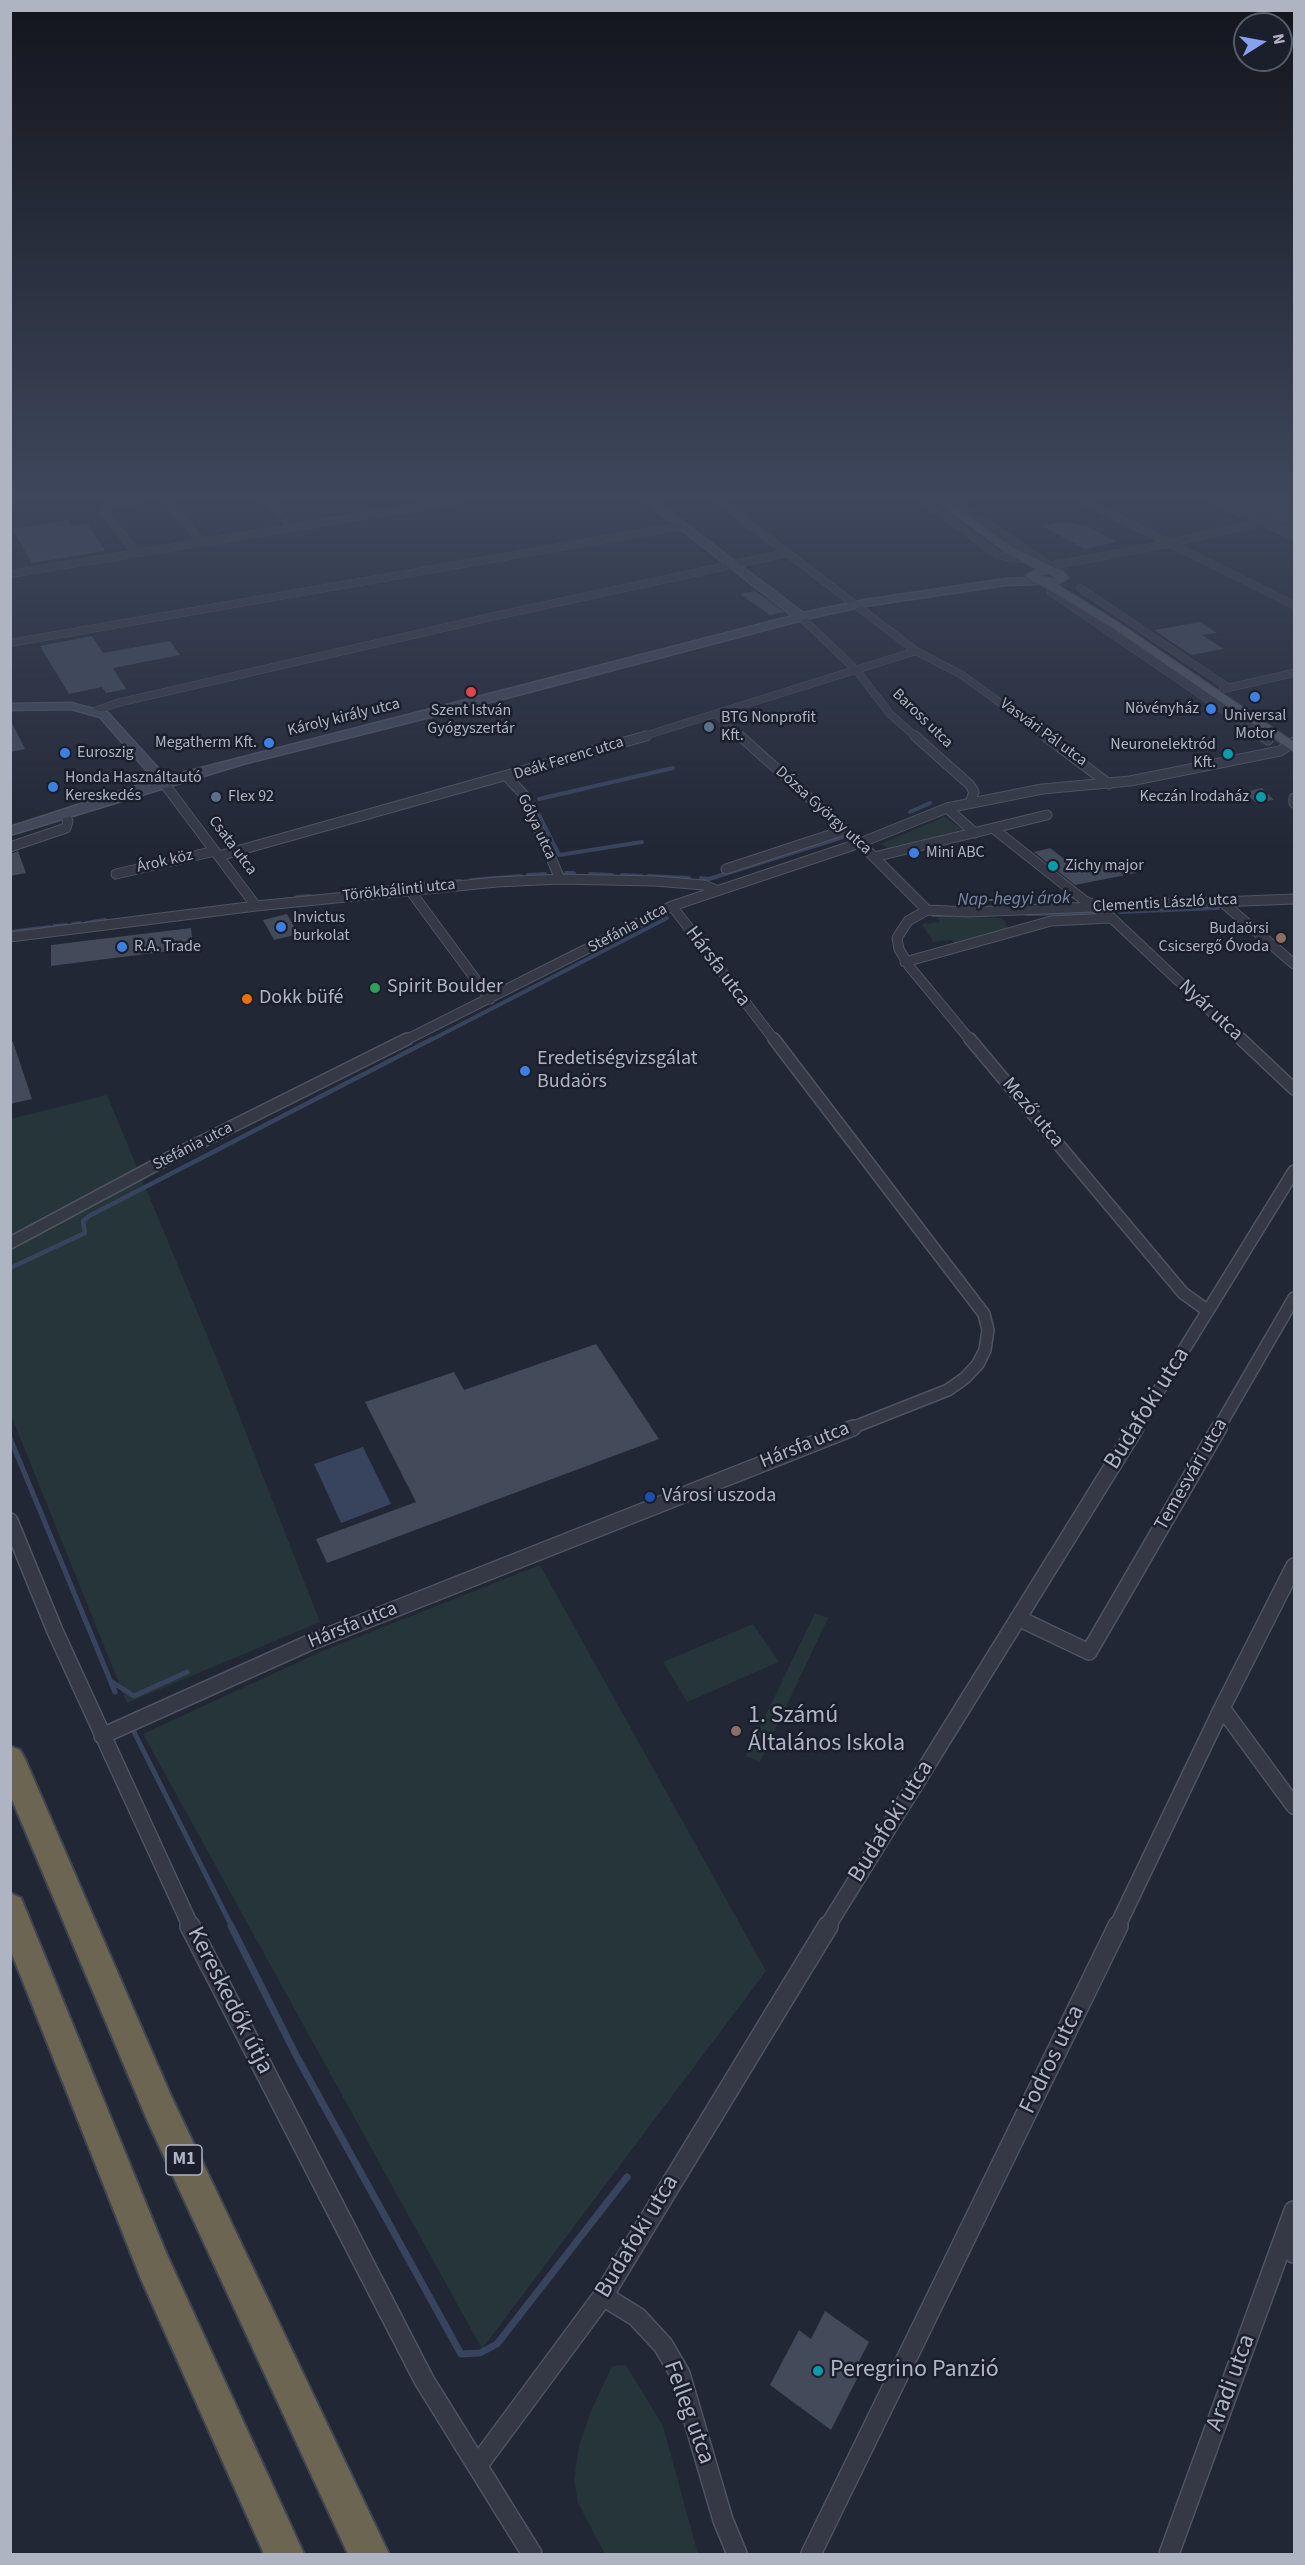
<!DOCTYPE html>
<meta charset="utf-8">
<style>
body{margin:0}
#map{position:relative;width:1305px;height:2565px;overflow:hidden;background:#222735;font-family:"Source Sans 3",sans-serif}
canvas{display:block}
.frame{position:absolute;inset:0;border:12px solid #afb4c3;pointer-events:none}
.north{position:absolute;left:1233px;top:12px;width:60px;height:60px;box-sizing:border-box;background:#1a1f2b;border:2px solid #565b68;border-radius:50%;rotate:79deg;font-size:16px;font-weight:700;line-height:24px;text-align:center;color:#afb4c3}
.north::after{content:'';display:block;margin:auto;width:21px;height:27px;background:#88a1ee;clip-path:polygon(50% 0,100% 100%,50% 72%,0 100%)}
</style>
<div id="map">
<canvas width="1305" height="2565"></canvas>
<div class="frame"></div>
<div class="north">N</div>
</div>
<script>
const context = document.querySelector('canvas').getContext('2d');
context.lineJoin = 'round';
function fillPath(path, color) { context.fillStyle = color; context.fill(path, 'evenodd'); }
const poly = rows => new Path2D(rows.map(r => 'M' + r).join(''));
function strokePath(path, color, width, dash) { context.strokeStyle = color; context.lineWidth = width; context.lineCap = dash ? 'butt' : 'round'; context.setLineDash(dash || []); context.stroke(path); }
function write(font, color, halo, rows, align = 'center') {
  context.font = font + ' "Source Sans 3",sans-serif'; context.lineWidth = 5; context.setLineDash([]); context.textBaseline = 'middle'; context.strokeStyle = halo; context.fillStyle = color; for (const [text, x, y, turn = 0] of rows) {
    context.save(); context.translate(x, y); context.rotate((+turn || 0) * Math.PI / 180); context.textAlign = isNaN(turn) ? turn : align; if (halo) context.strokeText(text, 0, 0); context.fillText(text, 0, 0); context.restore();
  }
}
const green = poly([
 [1211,500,1294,500,1294,536],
 [944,817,963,829,891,850,881,844],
 [937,916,1002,918,1009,928,954,943,952,940,933,942,922,924,940,922],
 [107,1095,221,1369,320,1622,127,1703,11,1415,10,1119],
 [540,1565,766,1971,482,2349,143,1734,320,1652],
 [815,1613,828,1618,760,1762,746,1756],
 [753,1624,779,1662,687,1702,663,1662],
 [626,2365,663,2426,698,2554,605,2554,578,2503,574,2480,579,2446,591,2411,612,2366]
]);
const water = poly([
 [363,1447,391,1504,341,1523,314,1464]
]);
const streamFar3 = poly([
 [539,799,673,768],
 [534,805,559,855,642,842],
 [910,812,930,803],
 [566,873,574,873],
 [590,874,612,875],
 [528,875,545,874],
 [622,875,641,876],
 [648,876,689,878],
 [701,878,709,879,843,837],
 [471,880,521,876],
 [446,882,460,881],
 [421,884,437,883],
 [398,886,414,885],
 [378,888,391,887],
 [351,891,370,889],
 [297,897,310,896],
 [1120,912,1218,908],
 [1026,914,1095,913],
 [933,915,951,915],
 [86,923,105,920],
 [73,924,80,923],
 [54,926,67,925],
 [10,932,50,927],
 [429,1041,667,918]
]);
const streamFar2 = poly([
 [10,1268,85,1233,83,1221,89,1216,432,1039]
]);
const streamFar1 = poly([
 [10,1438,115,1692],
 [112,1682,134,1696,187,1672],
 [134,1732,232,1927]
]);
const stream = poly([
 [231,1926,297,2057,461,2354,480,2353,497,2344,627,2177]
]);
const building = poly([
 [67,520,71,525,87,523,105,551,32,563,12,529],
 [1066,521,1091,528,1117,542,1085,549,1042,526],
 [755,591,771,602,784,612,770,615,740,594],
 [1200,622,1217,633,1202,635,1224,649,1191,655,1154,630],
 [92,636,103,653,170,641,180,655,113,668,126,689,106,693,102,687,69,694,40,646],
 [10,719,25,749,10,752],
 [1262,788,1274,800,1255,802,1245,792],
 [1050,848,1080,871,1117,860,1136,873,1075,885,1034,852],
 [18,851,26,873,10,876,10,854],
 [287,914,298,934,274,940,263,920],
 [191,928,193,948,51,966,51,945],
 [10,1042,13,1042,32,1099,10,1104],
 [596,1344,659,1439,327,1563,316,1539,416,1502,365,1402,454,1372,464,1390],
 [825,2311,869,2342,855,2369,860,2373,831,2430,770,2385,799,2330,811,2339]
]);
const streetFar4 = poly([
 [166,500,202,542],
 [265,500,292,527],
 [718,500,916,651,962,675,1047,737],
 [923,500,998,555,1019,559],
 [952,500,1050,566,1161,545,1294,515],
 [1082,500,1294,605],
 [1211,500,1294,536],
 [1268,500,1294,516],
 [136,553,103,510,108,505,141,500],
 [10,574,462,500],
 [1080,588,1229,688],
 [1051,592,1242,723,1254,721],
 [802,618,857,671,890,714,916,737],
 [10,643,681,526],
 [1223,689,1294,673],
 [95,711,117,703,495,616,787,553],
 [717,715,742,737],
 [1242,723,1264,737],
 [641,737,916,651]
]);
const streetFar3 = poly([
 [740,736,860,843,927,910],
 [915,736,970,785,974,792,970,803],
 [1045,736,1109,784],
 [1262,736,1268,740],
 [507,777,524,795,560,879],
 [163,782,256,906],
 [1294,798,1294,803],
 [947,808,975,833],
 [994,829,1085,901,1100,907,1242,1041],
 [10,847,66,828,68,821,64,814],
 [219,856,646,736],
 [874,857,1047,815],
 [726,869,845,830],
 [116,874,215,851],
 [409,889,490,999],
 [1221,901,1294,964],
 [672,906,775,1041],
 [10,937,256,906,497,882,560,879,655,881,704,885,716,890],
 [905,962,1051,921,1110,918],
 [404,1041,672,906,860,843,947,808,1042,789,1130,781,1280,751,1294,742],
 [971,1041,909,966,899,949,897,938,908,921,927,910,969,912,1294,899]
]);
const streetFar2 = poly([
 [774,1039,984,1314,988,1330,985,1350,978,1364,965,1378,948,1390,849,1429],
 [970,1039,1183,1293,1208,1311],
 [1241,1039,1294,1089],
 [10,1243,169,1158,407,1039],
 [1135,1429,1294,1171],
 [1218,1429,1294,1298]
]);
const streetFar1 = poly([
 [10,1521,55,1631,191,1927],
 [1018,1618,1089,1652,1219,1428],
 [1222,1708,1294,1806],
 [102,1736,309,1643,853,1428],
 [827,1927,1136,1428],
 [1117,1927,1222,1708,1294,1566]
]);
const street = poly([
 [190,1926,424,2380,532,2554],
 [1285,2237,1294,2253],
 [603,2296,637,2317,663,2345,680,2374,723,2520,737,2554],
 [478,2465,603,2296,828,1926],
 [811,2554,1118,1926],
 [1169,2554,1294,2211]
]);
const secondary = poly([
 [643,500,654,500,803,613,865,600,1006,579,1038,578,1043,581,1038,584,1006,585,865,606,810,618,510,697,243,764,10,835,10,827,155,780,100,717,71,709,10,710,10,704,71,703,108,713,166,777,793,616,643,500]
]);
const primary = poly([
 [934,500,946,500,1013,548,1064,572,1069,578,1058,585,1118,622,1294,742,1294,752,1110,626,1041,585,1034,583,1025,575,1036,569,1005,552,934,500],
 [1049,574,1058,579,1037,575,1038,575,1049,574]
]);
const highway = poly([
 [10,1746,20,1750,25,1759,172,2098,389,2554,348,2554,148,2122,10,1795,10,1746],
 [10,1893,21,1898,167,2255,304,2554,264,2554,141,2279,10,1949,10,1893]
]);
const markers = [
 [471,692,6,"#e0444e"],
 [1255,697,6,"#3f7fe0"],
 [1211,709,6,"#3f7fe0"],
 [709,727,6,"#5c6f8a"],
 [269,743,6,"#3f7fe0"],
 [65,753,6,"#3f7fe0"],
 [1228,754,6,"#0f9aa8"],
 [53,787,6,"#3f7fe0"],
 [216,797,6,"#5c6f8a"],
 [1261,797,6,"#0f9aa8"],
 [914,853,6,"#3f7fe0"],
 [1053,866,6,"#0f9aa8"],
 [281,927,6,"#3f7fe0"],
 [1281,938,6,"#8d6e63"],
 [122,947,6,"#3f7fe0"],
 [375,988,6,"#2e9e5b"],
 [247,999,6,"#e8710a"],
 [525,1071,6,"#3f7fe0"],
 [650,1497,6,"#1a4fb4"],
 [736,1731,6,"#8d6e63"],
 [818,2371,6,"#0f9aa8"]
];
const farPoinames = [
 ["Növényház",1199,709,"right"],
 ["Szent István",471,711,"center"],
 ["Gyógyszertár",471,729,"center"],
 ["Universal",1255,716,"center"],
 ["Motor",1255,734,"center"],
 ["BTG Nonprofit",721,718],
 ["Kft.",721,736],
 ["Megatherm Kft.",257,743,"right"],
 ["Neuronelektród",1216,745,"right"],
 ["Kft.",1216,763,"right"],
 ["Euroszig",77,753],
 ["Honda Használtautó",65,778],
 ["Kereskedés",65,796],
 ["Flex 92",228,797],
 ["Keczán Irodaház",1249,797,"right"],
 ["Mini ABC",926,853],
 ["Zichy major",1065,866],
 ["Invictus",293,918],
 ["burkolat",293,936],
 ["Budaörsi",1269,929,"right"],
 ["Csicsergő Óvoda",1269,947,"right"],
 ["R.A. Trade",134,947]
];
const farStreetnames = [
 ["Károly király utca",344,718,-14],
 ["Baross utca",922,719,44],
 ["Vasvári Pál utca",1043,733,36],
 ["Deák Ferenc utca",569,759,-17],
 ["Dózsa György utca",823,811,42],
 ["Gólya utca",536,827,65],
 ["Csata utca",232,846,53],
 ["Árok köz",165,862,-13],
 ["Törökbálinti utca",399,891,-6],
 ["Clementis László utca",1165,904,-3],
 ["Stefánia utca",628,929,-28],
 ["Stefánia utca",193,1147,-27]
];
const farWaternames = [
 ["Nap-hegyi árok",1014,900,-1]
];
const shields = [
 [184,2160,36]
];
const shieldNames = [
 ["M1",184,2160]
];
const streetNames = [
 ["Hársfa utca",717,967,53],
 ["Nyár utca",1210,1011,43],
 ["Mező utca",1032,1113,50],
 ["Hársfa utca",805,1446,-22],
 ["Temesvári utca",1192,1475,-60],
 ["Hársfa utca",353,1626,-22]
];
const poiNames = [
 ["Spirit Boulder",387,988],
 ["Dokk büfé",259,999],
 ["Eredetiségvizsgálat",537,1060],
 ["Budaörs",537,1083],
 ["Városi uszoda",662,1497]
];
const nearStreetnames = [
 ["Budafoki utca",1148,1409,-58],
 ["Budafoki utca",892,1822,-58],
 ["Kereskedők útja",229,2001,63],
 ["Fodros utca",1053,2060,-64],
 ["Budafoki utca",638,2237,-59],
 ["Aradi utca",1232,2383,-70],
 ["Felleg utca",688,2413,70]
];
const nearPoinames = [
 ["1. Számú",748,1717],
 ["Általános Iskola",748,1745],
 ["Peregrino Panzió",830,2371]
];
fillPath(green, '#263539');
fillPath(water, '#38435e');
strokePath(streamFar3, '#38435e', 4);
strokePath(streamFar2, '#38435e', 4.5);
strokePath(streamFar1, '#38435e', 5);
strokePath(stream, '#38435e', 7);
fillPath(building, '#434a5a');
strokePath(streetFar4, '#4f5461', 8);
strokePath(streetFar3, '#4f5461', 11);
strokePath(streetFar2, '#4f5461', 14);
strokePath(streetFar1, '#4f5461', 18);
strokePath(street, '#4f5461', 22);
strokePath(secondary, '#4f5461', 3);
strokePath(primary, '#3e4350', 2);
strokePath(highway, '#3f4451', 4);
strokePath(streetFar4, '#353946', 7);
strokePath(streetFar3, '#353946', 9);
strokePath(streetFar2, '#353946', 11);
strokePath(streetFar1, '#353946', 15);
strokePath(street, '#353946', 19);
fillPath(secondary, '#434859');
fillPath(primary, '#535866');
fillPath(highway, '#6b6552');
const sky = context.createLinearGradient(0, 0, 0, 859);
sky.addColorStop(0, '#13151d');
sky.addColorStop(0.58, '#3e475c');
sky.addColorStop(1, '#3e475c00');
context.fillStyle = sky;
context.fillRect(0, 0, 1305, 859);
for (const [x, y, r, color] of markers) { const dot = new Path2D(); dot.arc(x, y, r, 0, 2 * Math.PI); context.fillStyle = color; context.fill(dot); strokePath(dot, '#1a1f2b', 2); }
write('16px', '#afb4c3', '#1a1f2b', farPoinames, 'left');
write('16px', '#afb4c3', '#1a1f2b', farStreetnames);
write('italic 18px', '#7a87a9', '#1a1f2b', farWaternames);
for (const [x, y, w] of shields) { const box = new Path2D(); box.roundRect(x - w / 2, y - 15, w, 30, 4.5); context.fillStyle = '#1a1f2b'; context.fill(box); strokePath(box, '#afb4c3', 1.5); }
write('bold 18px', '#afb4c3', null, shieldNames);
write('20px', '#afb4c3', '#1a1f2b', streetNames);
write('20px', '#afb4c3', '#1a1f2b', poiNames, 'left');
write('24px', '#afb4c3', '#1a1f2b', nearStreetnames);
write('24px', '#afb4c3', '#1a1f2b', nearPoinames, 'left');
</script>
